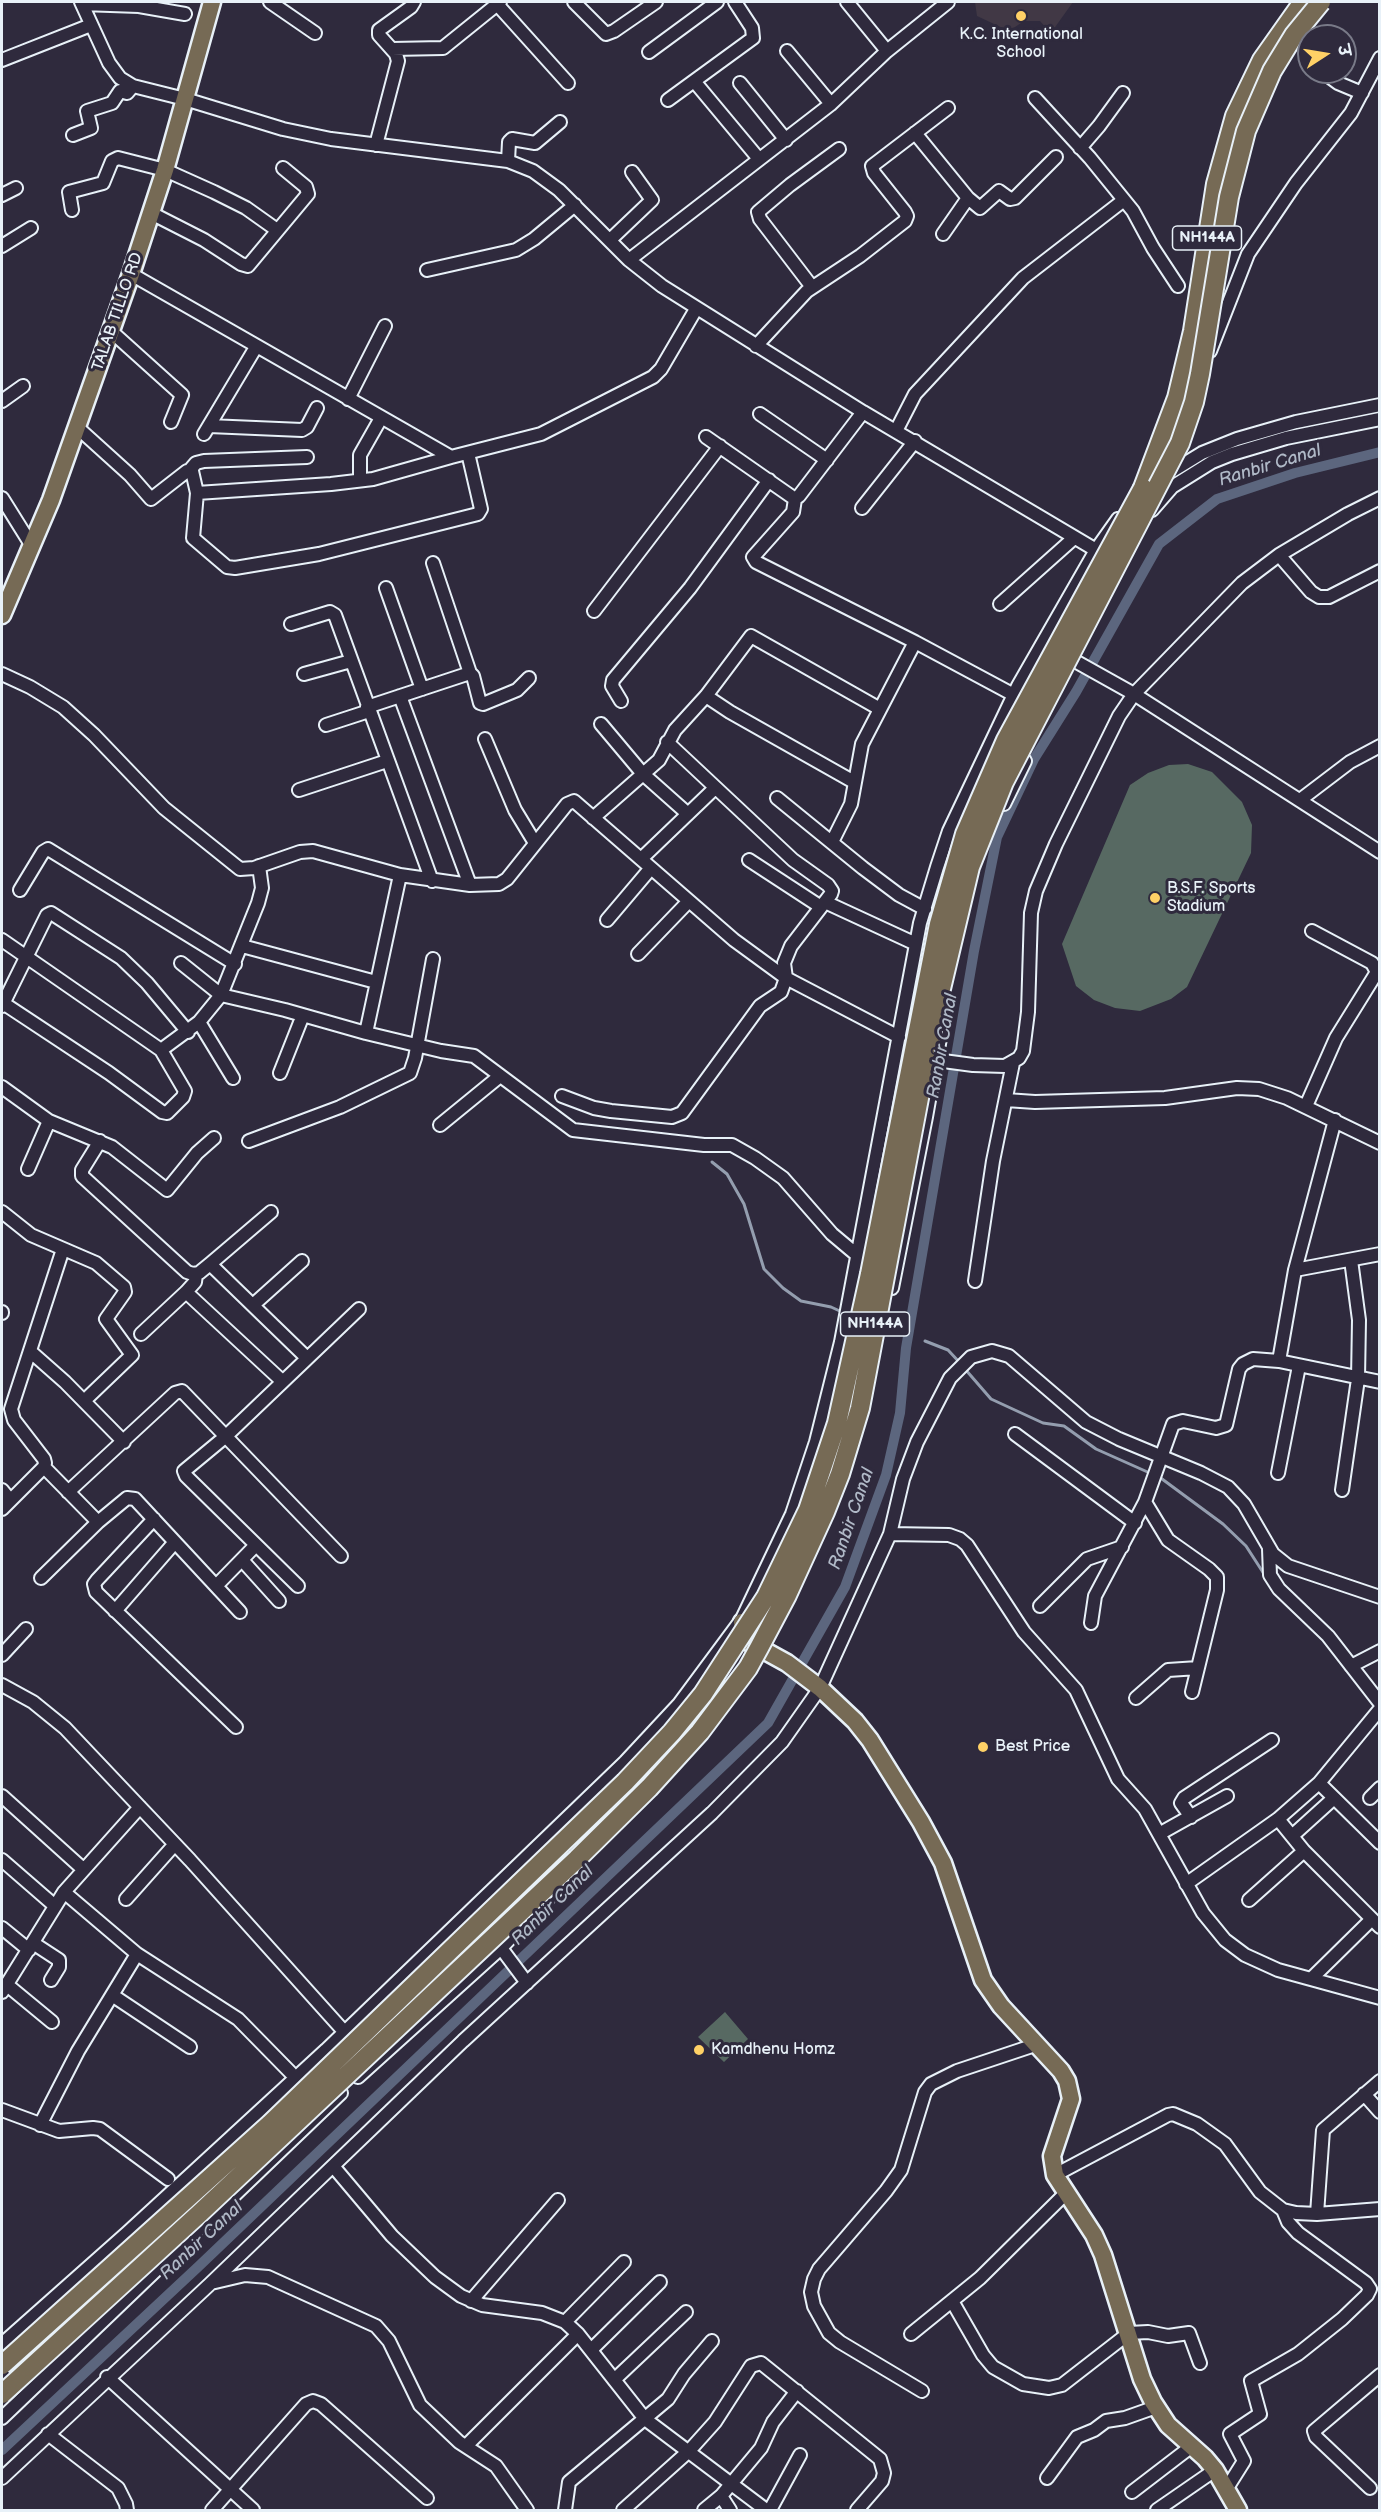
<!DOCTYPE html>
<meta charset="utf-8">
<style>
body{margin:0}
#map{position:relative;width:1381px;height:2512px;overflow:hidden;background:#2f2a3d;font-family:"Balsamiq Sans","Playpen Sans Deva",sans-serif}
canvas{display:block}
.frame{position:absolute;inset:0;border:3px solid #e8f1f8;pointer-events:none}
.north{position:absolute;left:1297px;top:24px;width:60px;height:60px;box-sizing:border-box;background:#2f2a3d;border:2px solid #797a88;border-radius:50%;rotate:78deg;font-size:16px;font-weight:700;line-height:24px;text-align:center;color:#e8f1f8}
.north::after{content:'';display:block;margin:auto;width:21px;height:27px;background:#ffd166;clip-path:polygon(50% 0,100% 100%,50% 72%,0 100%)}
</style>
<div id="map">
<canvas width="1381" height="2512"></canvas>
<div class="frame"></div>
<div class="north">उ</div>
</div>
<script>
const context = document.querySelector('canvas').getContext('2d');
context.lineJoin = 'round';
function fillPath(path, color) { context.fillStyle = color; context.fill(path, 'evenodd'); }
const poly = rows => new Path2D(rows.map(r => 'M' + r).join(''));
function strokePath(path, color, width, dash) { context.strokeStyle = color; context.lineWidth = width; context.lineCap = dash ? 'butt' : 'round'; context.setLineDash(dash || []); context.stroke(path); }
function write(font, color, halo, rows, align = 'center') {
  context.font = font + ' "Balsamiq Sans",sans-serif'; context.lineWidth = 6; context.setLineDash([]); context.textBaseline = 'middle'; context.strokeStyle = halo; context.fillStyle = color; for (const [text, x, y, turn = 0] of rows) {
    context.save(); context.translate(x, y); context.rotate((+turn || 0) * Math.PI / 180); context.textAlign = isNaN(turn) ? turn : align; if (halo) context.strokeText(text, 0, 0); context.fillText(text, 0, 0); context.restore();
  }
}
const built = poly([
 [975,2,1073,2,1053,30,1048,30,1040,21,1024,21,1009,31,977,16]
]);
const green = poly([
 [1188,764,1212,772,1242,802,1252,825,1251,853,1187,987,1171,999,1140,1011,1115,1008,1094,1000,1076,986,1062,944,1130,785,1148,773,1169,765],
 [725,2012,748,2039,724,2062,698,2037]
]);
const stream = poly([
 [712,1162,727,1174,744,1204,764,1269,783,1288,801,1301,831,1307,842,1312],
 [925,1341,948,1350,961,1364],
 [965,1369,991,1399,1043,1423,1064,1426,1096,1449,1152,1474],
 [1158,1476,1223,1524,1246,1546,1266,1577]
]);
const canal = poly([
 [2,2450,199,2266,768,1723,845,1587,886,1475,900,1413,906,1348,974,951,997,837,1034,759,1076,692,1159,544,1217,499,1295,473,1380,452]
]);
const minor = poly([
 [81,2,109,63,120,78,133,86,185,99,283,129,331,139,508,161,533,171,559,190,629,260,662,286,863,412,1101,553],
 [270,2,315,33],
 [495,2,568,83],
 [574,2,606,34,614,31,656,2],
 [847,2,887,51],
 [82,4,139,6,185,14],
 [392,49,443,48,500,2],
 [787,51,831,104],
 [649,52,717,2],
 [1306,57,1309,59],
 [2,60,91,25],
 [1323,72,1338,83,1362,93],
 [694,81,759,159],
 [740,83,786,140],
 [1035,98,1090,158,1133,211,1153,248,1178,286],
 [668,100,753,38,752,28,735,2],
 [915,133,968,198,980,208,999,191,1010,199,1015,198,1056,157],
 [73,135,91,128,87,111,112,103,120,91,127,93,133,86],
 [376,145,398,61,396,54,379,35,379,30,411,7,414,2],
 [1080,148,1099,126,1123,93],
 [508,161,509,142,512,139,535,143,560,122],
 [2,195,16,188],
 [72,210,69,192,103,183,112,161,118,158,165,170,214,192,246,208,277,230],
 [151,213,204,240,241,264,248,266,308,194,306,187,283,168],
 [943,234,968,198],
 [610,240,652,200,632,172],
 [2,246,31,228],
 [629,260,831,104,887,51,948,2],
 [427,270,516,250,534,239,575,205],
 [131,274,451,457,541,434,653,377,661,369,696,309],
 [812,287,760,219,758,212,790,185,839,149],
 [112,332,182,395,171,422],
 [756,346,807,291,860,256,905,221,907,216,905,212,874,173,872,166,948,108],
 [1210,351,1248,254,1296,183,1351,113,1380,58],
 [348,399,385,326],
 [2,401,23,386],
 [760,414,827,460],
 [209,426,302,430,307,427,317,408],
 [78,428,130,475,151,499,187,471,192,471,197,493,193,538,227,567,235,568,319,554,478,514,481,509,468,453],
 [896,431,915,394,1023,278,1124,200],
 [204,434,256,347],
 [706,437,795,499,799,496,863,412],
 [190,470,196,463,204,461,307,457],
 [1166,475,1202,453,1237,439,1296,422,1380,405],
 [360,480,360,455,381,418],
 [197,493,331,484,373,479,451,457],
 [2,498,32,546],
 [795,499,793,512,753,557,756,562,915,642,1014,695],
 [862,508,915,441],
 [1152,510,1172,487,1212,462,1232,454,1286,438,1380,419],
 [1279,555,1311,592,1319,597,1329,597,1380,571],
 [433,563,470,673],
 [386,588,422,689],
 [1000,604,1074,538],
 [594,611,720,446],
 [291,624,330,612,335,615,432,881],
 [1075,661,1134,694,1380,852],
 [2,674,30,687,63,707,94,735,164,808,240,869,254,868,300,852,313,851,400,875,366,1033],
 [304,674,351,661],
 [400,696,470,885],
 [706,696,730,712,854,782],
 [621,701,612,686,613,680,690,588,769,480],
 [367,707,470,673,473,676,480,703,483,704,517,690,529,678],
 [601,724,643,774,688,814],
 [326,725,369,711],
 [485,739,515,810,535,843],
 [299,790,387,761],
 [777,798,863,868,899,895,925,909],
 [1300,800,1350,762,1380,746],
 [1004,804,1025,761],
 [593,818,659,760,675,730,706,696,751,636,880,709],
 [832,842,851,804,862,744,915,642],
 [641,859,714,789],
 [749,860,821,907],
 [400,875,470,885,499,884,507,879,567,804,574,801,734,940,786,978,899,1037],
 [20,890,43,852,48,849,235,964],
 [825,902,916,944],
 [607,920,651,868],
 [2,940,161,1050,199,1022,221,995,258,903,262,888,259,866],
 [242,946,376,982],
 [638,954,689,901],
 [181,963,221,995,285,1010,366,1033,441,1051,474,1056,573,1130,704,1145,732,1145,755,1158,783,1178,832,1234,857,1255],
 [3,1003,109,1073,162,1112,167,1113,183,1097,185,1091,161,1050],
 [2,1006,47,915,51,913,121,958,147,983,188,1032],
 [199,1022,233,1078],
 [936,1060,973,1065,1005,1066,1019,1058,1023,1051,1028,1012,1031,913,1036,891,1056,844,1119,716,1134,694,1242,583,1279,555,1348,514,1380,498],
 [280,1073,303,1015],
 [2,1087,49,1121,112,1147,167,1190,197,1153,214,1138],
 [562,1096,594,1108,611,1111,672,1117,682,1113,760,1006,781,992,786,978,784,963,791,946,831,894,832,891,828,885,793,860,667,742],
 [1006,1100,1035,1102,1165,1098,1237,1088,1259,1089,1287,1098,1380,1143],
 [1306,1106,1336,1038,1377,972,1372,963,1312,931],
 [440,1125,500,1076],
 [100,1141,82,1170,82,1176,187,1272,193,1274,199,1273,210,1264,271,1212],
 [249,1141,340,1107,410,1073,415,1058,433,959],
 [28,1169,49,1121],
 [2,1212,31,1235,96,1263,124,1287,125,1292,106,1319,132,1355,84,1401],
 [210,1264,307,1358],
 [1295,1270,1380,1254],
 [975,1281,993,1161,1013,1063],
 [892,1288,926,1117,947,999],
 [186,1292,282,1381],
 [253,1305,302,1261],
 [2,1312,2,1313],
 [141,1334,186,1292,195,1282,196,1274],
 [31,1352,65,1382,124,1442],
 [1279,1361,1295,1270,1335,1120],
 [1015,1434,1135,1523],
 [44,1467,98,1522,127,1498,135,1499,240,1612],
 [1278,1473,1299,1366],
 [2,1490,10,1500],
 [1342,1490,1358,1379,1359,1320,1351,1260],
 [68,1492,175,1393,182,1391,341,1556],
 [1145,1502,1168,1540,1209,1569,1217,1577,1217,1590,1192,1692],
 [2,1509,44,1467,45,1463,44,1459,14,1420,11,1409,63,1249],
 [154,1519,97,1580,94,1584,96,1592,236,1727],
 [890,1534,949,1535,960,1539,967,1545,1024,1632,1076,1690,1118,1779,1145,1809,1203,1913,1225,1940,1245,1955,1278,1970,1380,1998],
 [1269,1549,1270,1575,1279,1589,1328,1636,1380,1703],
 [242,1560,279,1601],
 [41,1578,98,1522],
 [216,1586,256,1545],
 [298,1586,186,1476,184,1471,225,1437,359,1309],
 [1040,1606,1087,1559,1122,1547],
 [115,1611,175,1542],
 [1091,1623,1095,1596,1145,1502,1173,1424,1183,1421,1216,1428,1226,1425,1239,1369,1243,1364,1253,1359,1279,1361,1380,1382],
 [2,1655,26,1629],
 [1351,1666,1380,1651],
 [2,1685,33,1702,65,1728,190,1860,349,2037],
 [1136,1698,1168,1670,1198,1668],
 [1319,1783,1380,1843],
 [2,1796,83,1869],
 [1370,1798,1380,1788],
 [1191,1817,1181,1803,1184,1798,1272,1740],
 [1278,1819,1304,1851,1380,1927],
 [1159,1834,1227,1796],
 [1292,1836,1334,1798],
 [2,1860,55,1906],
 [1186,1884,1278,1819,1319,1783,1380,1709],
 [64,1892,137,1954,238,2019,291,2073],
 [126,1899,175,1844],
 [1249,1900,1304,1851],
 [2,1928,29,1950],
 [33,1943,59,1960,59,1967,51,1980],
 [501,1948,527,1983],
 [1311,1979,1372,1919],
 [6,1984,52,2022],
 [2,1992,64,1892,140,1807],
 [112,1995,190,2047],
 [358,2077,501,1948,563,1883],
 [1364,2094,1380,2112],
 [2,2110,59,2131,93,2128,100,2129,168,2179],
 [40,2125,78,2051,137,1954],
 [333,2166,392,2236,435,2277,461,2296,482,2305,542,2313,565,2322,578,2334,645,2419,766,2510],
 [1055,2175,1168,2115,1173,2114,1197,2124,1225,2144,1260,2192,1283,2210,1296,2213,1317,2214,1380,2209],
 [1317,2214,1323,2130,1380,2081],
 [211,2283,245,2275,268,2277,376,2326,389,2341,420,2405,459,2442,496,2466,527,2510],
 [471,2301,558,2200],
 [952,2301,983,2355,993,2367,1023,2384,1049,2388,1062,2385,1129,2333,1148,2332,1168,2336,1189,2333,1200,2363],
 [565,2322,624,2262],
 [911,2334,980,2278,1066,2193],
 [2,2344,127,2233,326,2050,625,1762,679,1704,742,1619,792,1514,816,1442,841,1342,920,923,937,867,949,831,1018,686,1096,550,1118,519],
 [591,2350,660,2282],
 [107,2377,253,2510],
 [614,2380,686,2312],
 [922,2391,840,2342,829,2333,814,2306,811,2292,814,2279,819,2269,886,2191,901,2170,925,2092,931,2084,957,2071,1038,2044],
 [2,2418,341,2093],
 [48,2434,118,2488,126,2504,127,2510],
 [466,2446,578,2334],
 [2,2478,210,2284,463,2041,712,1813,782,1742,820,1688,890,1534,903,1479,917,1442,950,1378,971,1357,992,1351,1009,1356,1086,1422,1119,1439,1201,1473,1228,1487,1244,1504,1273,1554,1288,1566,1380,1597],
 [1047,2478,1077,2437,1094,2430,1106,2421,1125,2418,1156,2407],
 [1227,2488,1244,2461,1230,2434,1260,2414,1251,2381,1298,2354,1342,2319,1367,2295,1370,2289,1366,2283,1298,2233,1288,2222,1283,2210],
 [1370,2488,1316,2437,1314,2431,1380,2375],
 [1132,2492,1192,2446],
 [721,2496,730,2510],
 [212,2510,306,2404,313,2401,321,2404,427,2498],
 [565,2510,569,2482,668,2399,684,2374,712,2341],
 [623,2510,689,2451,715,2422,751,2366,761,2363,880,2459,884,2473,882,2481,857,2510],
 [704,2510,721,2496,761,2448,773,2422,797,2391],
 [770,2510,800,2455],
 [1157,2510,1215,2470]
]);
const major = poly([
 [2,615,51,500,131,274,165,170,212,2],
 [742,1622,743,1635,747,1641,787,1663,820,1688,855,1721,870,1740,921,1822,943,1863,983,1980,1001,2006,1061,2071,1067,2081,1071,2099,1052,2156,1055,2175,1094,2235,1103,2255,1142,2379,1153,2402,1168,2425,1205,2458,1215,2470,1238,2510]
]);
const highway = poly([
 [1143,488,1177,398,1193,331,1216,184,1235,116,1262,60,1303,2]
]);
const highwayBridge = poly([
 [2,2365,270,2124,625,1782,672,1732,703,1694,766,1597,808,1510,837,1423,870,1274,939,924,965,834,1006,740,1143,488],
 [2,2394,200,2213,577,1859,649,1788,700,1732,748,1668,759,1648,787,1595,825,1512,840,1474,860,1408,935,1014,970,867,1004,782,1180,443,1194,402,1200,374,1229,197,1246,131,1272,71,1294,35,1321,2]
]);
const markers = [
 [1021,16,6,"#ffd166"],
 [1155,898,6,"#ffd166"],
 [983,1747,6,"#ffd166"],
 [699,2050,6,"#ffd166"]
];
const shields = [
 [1207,238,69],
 [875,1324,69]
];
const shieldNames = [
 ["NH144A",1207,238],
 ["NH144A",875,1324]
];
const poiNames = [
 ["K.C. International",1021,35,"center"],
 ["School",1021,53,"center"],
 ["B.S.F. Sports",1167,889],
 ["Stadium",1167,907],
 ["Best Price",995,1747],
 ["Kamdhenu Homz",711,2050]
];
const streetNames = [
 ["TALAB TILLO RD",118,312,-71]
];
const waterNames = [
 ["Ranbir Canal",1270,466,-17],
 ["Ranbir Canal",943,1046,-80],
 ["Ranbir Canal",852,1519,-71],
 ["Ranbir Canal",553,1906,-44],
 ["Ranbir Canal",202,2241,-43]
];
fillPath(built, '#413845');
fillPath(green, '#576962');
strokePath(stream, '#949eaf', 3);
strokePath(canal, '#5c667e', 10);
strokePath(minor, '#e8f1f8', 16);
strokePath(major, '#e8f1f8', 21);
strokePath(highway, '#e8f1f8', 22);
strokePath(minor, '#2f2a3d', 12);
strokePath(major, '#766a55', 16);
strokePath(highway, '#766a55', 18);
strokePath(highwayBridge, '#e8f1f8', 22, []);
strokePath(highwayBridge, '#766a55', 18);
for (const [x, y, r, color] of markers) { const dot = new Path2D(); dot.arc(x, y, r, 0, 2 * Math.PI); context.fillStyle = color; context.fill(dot); strokePath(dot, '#2f2a3d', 2); }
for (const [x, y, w] of shields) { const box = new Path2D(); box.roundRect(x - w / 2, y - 12, w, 24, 4.5); context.fillStyle = '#2f2a3d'; context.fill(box); strokePath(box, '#e8f1f8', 1.5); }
write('bold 15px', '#e8f1f8', null, shieldNames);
write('16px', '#e8f1f8', '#2f2a3d', poiNames, 'left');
write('16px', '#e8f1f8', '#2f2a3d', streetNames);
write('italic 18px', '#b0b9c7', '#2f2a3d', waterNames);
</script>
